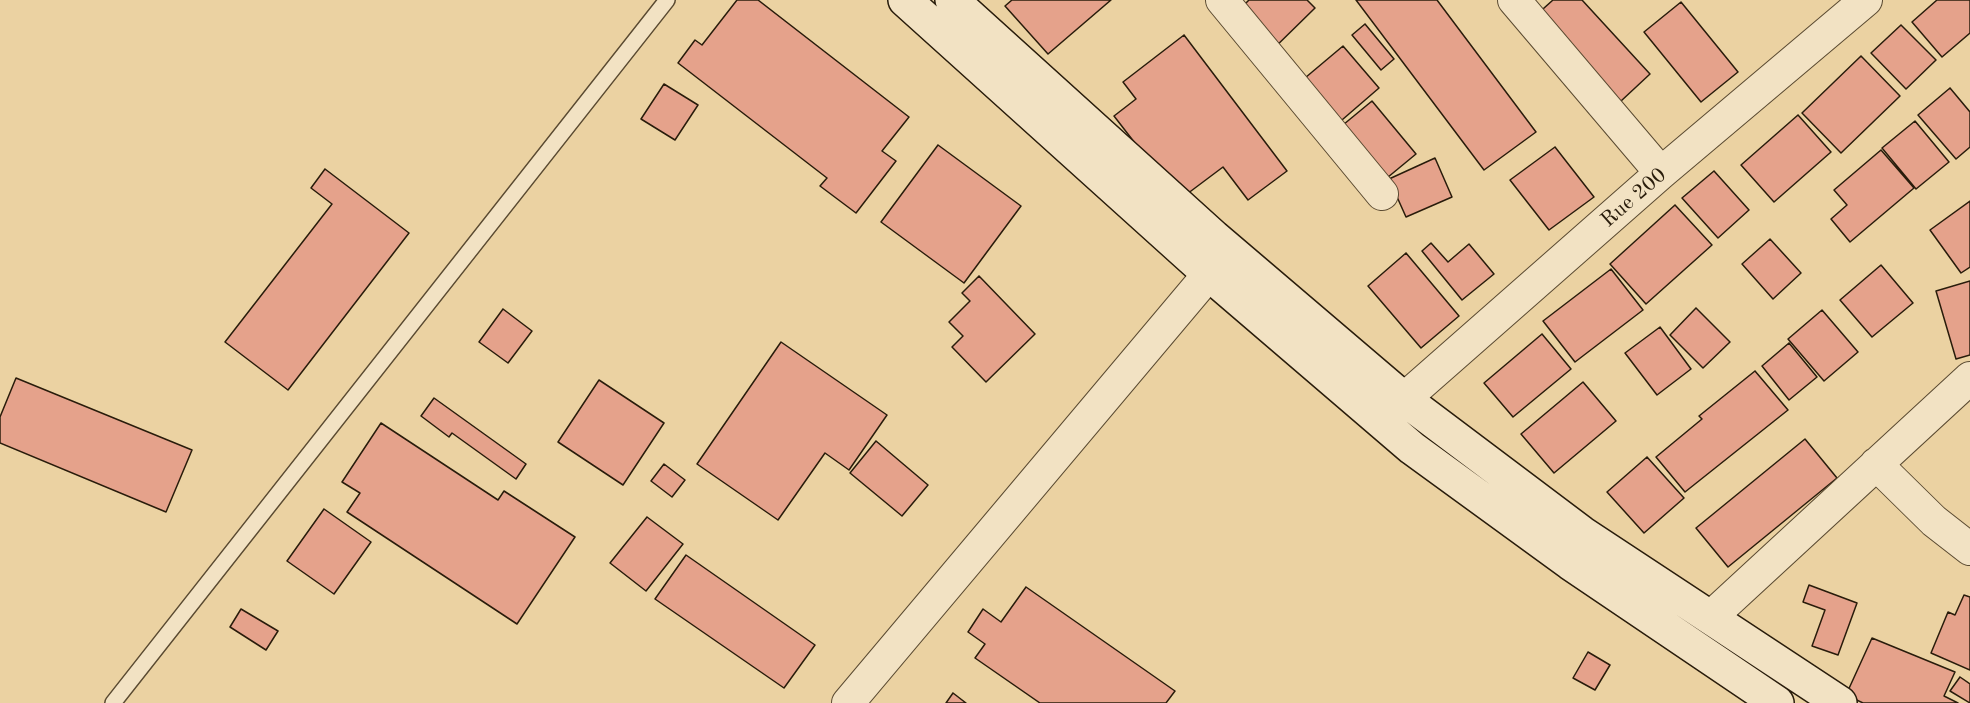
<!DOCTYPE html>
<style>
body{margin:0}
canvas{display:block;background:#ebd2a2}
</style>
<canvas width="1970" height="703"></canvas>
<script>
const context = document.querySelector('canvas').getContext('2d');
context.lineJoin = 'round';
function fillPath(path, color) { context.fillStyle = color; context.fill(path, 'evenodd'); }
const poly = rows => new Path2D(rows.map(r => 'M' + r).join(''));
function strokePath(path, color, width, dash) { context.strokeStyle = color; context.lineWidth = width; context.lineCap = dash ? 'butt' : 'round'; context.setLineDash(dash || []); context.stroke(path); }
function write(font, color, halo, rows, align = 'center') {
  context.font = font + ' "Old Standard TT",serif'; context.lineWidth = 4.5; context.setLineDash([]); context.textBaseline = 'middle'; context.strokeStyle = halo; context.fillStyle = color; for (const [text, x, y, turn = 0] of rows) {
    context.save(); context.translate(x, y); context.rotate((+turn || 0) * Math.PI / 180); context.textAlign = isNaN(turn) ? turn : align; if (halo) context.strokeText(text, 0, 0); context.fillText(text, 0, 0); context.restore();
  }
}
const building = poly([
 [737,0,758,0,909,117,882,151,896,161,856,213,820,186,827,178,678,63,695,40,702,45,737,0],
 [1012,0,1111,0,1048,54,1005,6,1012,0],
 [1249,0,1307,0,1315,8,1265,57,1229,20,1249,0],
 [1356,0,1437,0,1536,132,1484,170,1356,0],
 [1553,0,1582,0,1650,74,1606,115,1524,26,1553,0],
 [1937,0,1970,0,1970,33,1942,57,1912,22,1937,0],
 [1681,2,1738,72,1701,102,1644,32,1681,2],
 [1365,24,1394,59,1381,70,1352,35,1365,24],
 [1901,25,1936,60,1906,89,1871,53,1901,25],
 [1184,35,1287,171,1248,200,1223,167,1179,200,1114,116,1136,99,1123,82,1184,35],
 [1343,46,1379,88,1335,126,1299,83,1343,46],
 [1861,56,1900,96,1841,153,1802,113,1861,56],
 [664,84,698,105,675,140,641,119,664,84],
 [1950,88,1970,112,1970,147,1956,159,1918,115,1950,88],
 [1372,101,1416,154,1376,187,1332,134,1372,101],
 [1798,115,1831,152,1774,202,1741,165,1798,115],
 [1915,121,1949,162,1916,189,1882,148,1915,121],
 [938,145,1021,206,964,283,881,222,938,145],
 [1555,147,1594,197,1549,230,1510,180,1555,147],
 [1881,150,1914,188,1850,242,1831,219,1847,205,1834,190,1881,150],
 [1435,158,1452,197,1406,217,1389,179,1435,158],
 [325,169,409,233,288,390,225,342,332,204,311,188,325,169],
 [1714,171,1749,210,1718,238,1682,198,1714,171],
 [1970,201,1970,267,1961,273,1930,230,1970,201],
 [1675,205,1712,245,1646,304,1610,264,1675,205],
 [1770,239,1801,273,1773,299,1742,264,1770,239],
 [1431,243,1448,262,1469,244,1494,274,1462,300,1422,251,1431,243],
 [1406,253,1459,316,1421,348,1368,286,1406,253],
 [1881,265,1913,303,1872,337,1840,300,1881,265],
 [1611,269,1643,310,1575,362,1543,321,1611,269],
 [979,276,1035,334,986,382,952,347,963,336,949,322,970,301,962,293,979,276],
 [1970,281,1970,355,1956,359,1936,291,1970,281],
 [1696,308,1730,342,1703,368,1670,335,1696,308],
 [503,309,532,331,508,363,479,342,503,309],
 [1822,310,1858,352,1824,381,1788,339,1822,310],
 [1660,327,1691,369,1657,395,1625,353,1660,327],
 [1542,334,1571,369,1513,417,1484,383,1542,334],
 [781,342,887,415,849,470,825,453,778,520,697,464,781,342],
 [1789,343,1817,377,1789,400,1762,366,1789,343],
 [1755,371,1788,410,1685,492,1656,457,1702,419,1699,416,1755,371],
 [16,378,192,450,166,512,0,443,0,417,16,378],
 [599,380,664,423,623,485,558,442,599,380],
 [1583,382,1616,421,1554,473,1521,434,1583,382],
 [434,398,526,464,516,479,452,433,449,437,421,416,434,398],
 [381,423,498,500,504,491,575,537,517,624,347,512,360,493,342,482,381,423],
 [1805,439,1837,478,1728,567,1696,528,1805,439],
 [876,441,928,485,902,516,850,473,876,441],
 [1647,457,1684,498,1644,533,1607,492,1647,457],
 [664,464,685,480,672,497,651,481,664,464],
 [324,509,371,542,334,594,287,561,324,509],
 [647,517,683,544,646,591,610,563,647,517],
 [686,555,815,645,784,688,655,599,686,555],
 [1809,585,1857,603,1838,655,1812,646,1825,610,1803,602,1809,585],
 [1026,587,1175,691,1166,703,1040,703,975,658,985,644,968,632,983,609,1001,622,1026,587],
 [1964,595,1970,597,1970,670,1931,653,1948,612,1955,615,1964,595],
 [241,609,278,631,266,650,230,627,241,609],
 [1872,638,1955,672,1944,696,1958,703,1863,703,1846,695,1872,638],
 [1588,652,1610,665,1595,690,1573,678,1588,652],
 [1960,677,1970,684,1970,703,1950,691,1960,677],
 [953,693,966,703,946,703,953,693]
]);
const service = poly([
 [113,703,667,0]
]);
const minor = poly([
 [1222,0,1382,194],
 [1514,0,1661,173],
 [1404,399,1661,173,1866,0],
 [1876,464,1934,521,1970,549],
 [1712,616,1970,378],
 [848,703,1209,274]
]);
const secondary = poly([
 [905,0,1209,274,1412,448,1570,563,1777,703],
 [952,0,1214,237,1404,399,1582,533,1840,703]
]);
const streetNames = [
 ["Rue 200",1634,198,-41]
];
fillPath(building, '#e5a28b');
strokePath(building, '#291c0b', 1.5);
strokePath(service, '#5a4a31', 18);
strokePath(minor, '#5a4a31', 34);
strokePath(secondary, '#291c0b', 36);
strokePath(service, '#f2e2c3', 15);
strokePath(minor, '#f2e2c3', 32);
strokePath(secondary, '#f2e2c3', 33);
write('21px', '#291c0b', '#f2e2c3', streetNames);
</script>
